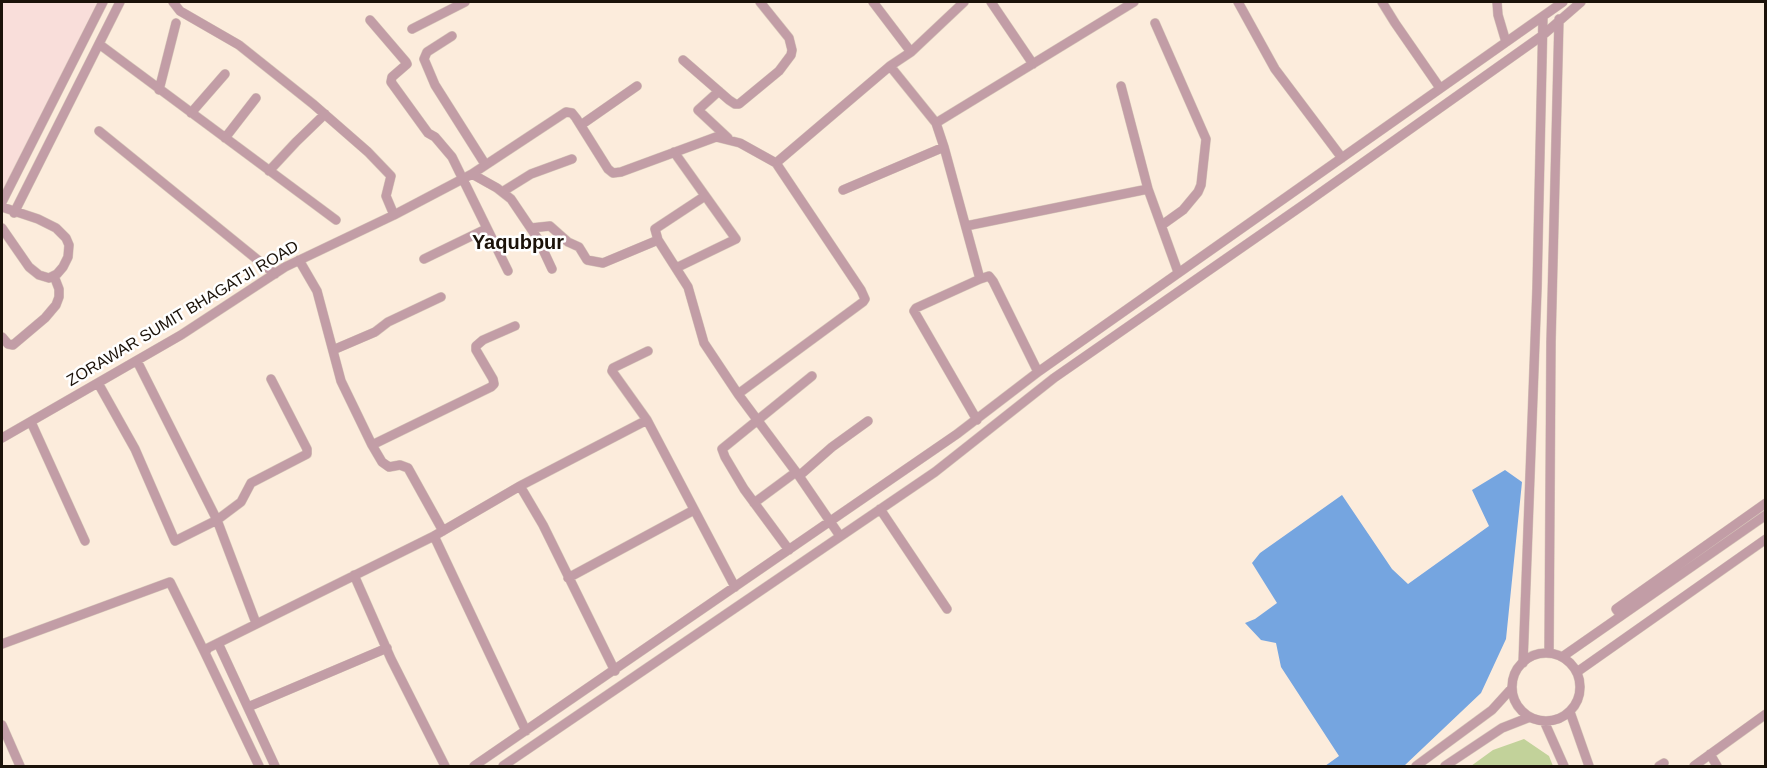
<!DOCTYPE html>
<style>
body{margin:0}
#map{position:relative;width:1767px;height:768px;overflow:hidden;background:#fcecdc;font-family:Arial,sans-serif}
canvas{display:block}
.frame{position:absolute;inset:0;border:3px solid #1b1209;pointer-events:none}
</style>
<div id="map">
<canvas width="1767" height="768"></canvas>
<div class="frame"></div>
</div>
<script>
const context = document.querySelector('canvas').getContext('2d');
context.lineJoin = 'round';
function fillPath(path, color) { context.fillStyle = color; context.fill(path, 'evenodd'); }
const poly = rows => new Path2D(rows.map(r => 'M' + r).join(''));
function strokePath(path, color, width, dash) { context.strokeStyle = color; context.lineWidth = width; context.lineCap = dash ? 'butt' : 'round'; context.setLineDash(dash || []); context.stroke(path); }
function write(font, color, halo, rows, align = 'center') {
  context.font = font + ' Arial,sans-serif'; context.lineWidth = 5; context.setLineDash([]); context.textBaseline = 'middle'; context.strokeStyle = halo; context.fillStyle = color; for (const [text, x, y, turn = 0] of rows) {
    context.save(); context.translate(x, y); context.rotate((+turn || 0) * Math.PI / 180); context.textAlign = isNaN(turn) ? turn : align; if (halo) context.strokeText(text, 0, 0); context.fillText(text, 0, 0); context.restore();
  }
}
const commercial = poly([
 [2,2,109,2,2,193]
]);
const green = poly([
 [1524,739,1549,756,1553,766,1471,766,1493,750]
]);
const water = poly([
 [1505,470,1522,482,1506,639,1481,693,1404,766,1325,766,1339,756,1281,667,1276,643,1261,640,1245,623,1255,619,1277,603,1252,563,1260,553,1342,495,1392,569,1408,584,1489,526,1472,490]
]);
const minor = poly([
 [173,2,180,11,239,45,313,104,368,152,391,176,386,196,394,215],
 [873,2,911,52],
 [991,2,1033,64],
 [1238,2,1275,69,1342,158],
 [1382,2,1395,23,1440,88],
 [1497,2,1498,15,1506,42],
 [370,20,406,62,407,64,392,77,391,82,428,133,435,137,452,157,508,271],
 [1155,23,1206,139,1201,185,1198,192,1183,210,1162,225],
 [412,29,465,2],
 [452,36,427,52,424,59,435,85,485,164],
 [99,44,336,220],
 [683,60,729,100,735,104,739,104,779,71,791,55,792,50,789,38,760,2],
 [890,66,936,123],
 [1121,86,1148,189,1178,272],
 [159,90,176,23],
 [719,91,698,110,728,138],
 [191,113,225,74],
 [581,125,637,86],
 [99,131,275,274],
 [225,138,256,98],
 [944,147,936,123,1134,2],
 [674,152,736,239,676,268],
 [776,163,890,66,911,52,964,2],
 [269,171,296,142,325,114],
 [472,174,497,188,511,199,538,239,552,269],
 [843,190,944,147,980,279,989,276,993,281,1038,372],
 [502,192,531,174,572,159],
 [2,202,103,2],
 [2,207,38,219,56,228,66,238,69,245,68,257,63,267,57,274,49,278,39,275,29,267,2,228],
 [14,213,120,2],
 [966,226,1148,189],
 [531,228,550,226,568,242,579,247,587,260,603,263,658,240,688,287,704,343,738,394,799,476,840,536],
 [658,240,655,229,705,196],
 [424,259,486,229],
 [299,260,317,291,341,381,372,445,382,462,389,467,400,465,408,468,443,531],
 [2,337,8,344,13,345,45,318,56,305,59,297,59,289,54,276],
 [333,350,375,332,388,322,441,297],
 [648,351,613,368,612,371,647,420,735,587],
 [137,361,217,520,256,623],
 [98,383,135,449,175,541,217,520,241,502,251,483,307,454,307,449,271,379],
 [977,420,914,311,916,308,980,279],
 [31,422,85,541],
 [2,438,181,335,285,267,394,215,472,174,566,112,572,113,576,118,608,169,613,173,621,172,716,137,740,143,776,163,861,290,865,299,863,302,738,394],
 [372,445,491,387,494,384,493,379,476,350,476,346,483,340,515,326],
 [799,476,832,447,868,421],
 [520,486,543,525,615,671],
 [754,503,796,472],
 [880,509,947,609],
 [434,536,526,731],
 [789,550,744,489,725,457,722,449,812,376],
 [354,575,391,659,445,766],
 [568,578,694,510],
 [1621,616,1616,609,1766,503],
 [218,643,275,766],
 [2,644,170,582,205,653],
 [1549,653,1551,342,1559,19],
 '1512 687a34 34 0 1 1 68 0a34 34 0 1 1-68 0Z',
 [1562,657,1766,515],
 [1523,663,1537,288,1543,16],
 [1577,672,1766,539],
 [248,707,387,648],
 [1570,712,1589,766],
 [1544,721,1564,766],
 [2,725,20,766],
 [1710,754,1717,766],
 [259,766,205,653,208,648,434,536,520,486,647,420],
 [474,766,957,434,1038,372,1563,2],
 [503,766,935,472,1054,378,1306,203,1543,35,1581,2],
 [1416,766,1492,710,1512,688],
 [1445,766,1502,728,1530,717],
 [1659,766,1664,763],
 [1694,766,1766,714]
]);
const streetNames = [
 ["ZORAWAR SUMIT BHAGATJI ROAD",183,314,-31]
];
const quarterNames = [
 ["Yaqubpur",518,243]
];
fillPath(commercial, '#f9deda');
fillPath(green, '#c2d29a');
fillPath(water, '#75a5e0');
strokePath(minor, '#d8c9ba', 10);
strokePath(minor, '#c29da6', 9);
write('16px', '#1b1209', '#fff', streetNames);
write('bold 20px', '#1b1209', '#fff', quarterNames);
</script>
